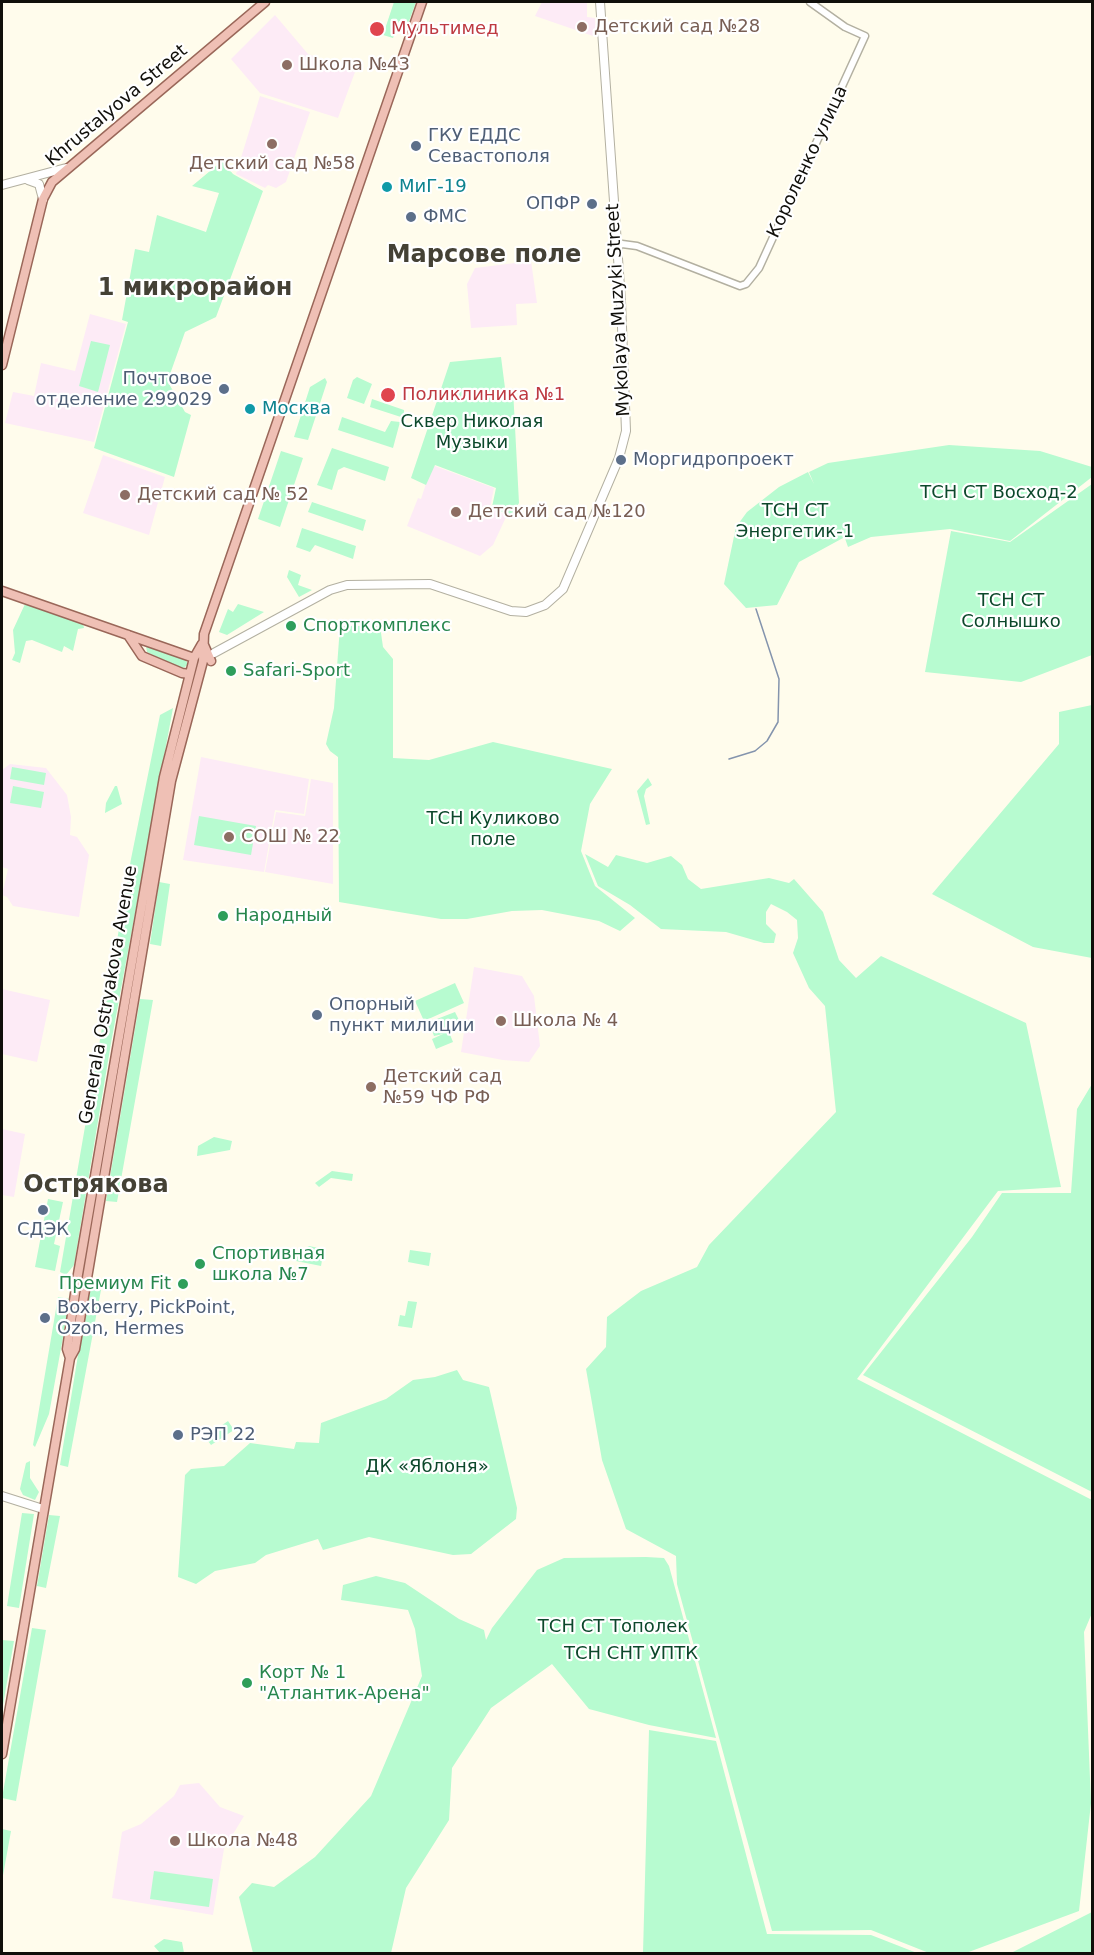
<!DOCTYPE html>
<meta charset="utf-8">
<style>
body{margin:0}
#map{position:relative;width:1094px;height:1955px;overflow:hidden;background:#fffcec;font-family:"DejaVu Sans",sans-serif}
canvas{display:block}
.frame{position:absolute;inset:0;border:3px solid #100f0a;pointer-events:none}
</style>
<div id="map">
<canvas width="1094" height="1955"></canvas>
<div class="frame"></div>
</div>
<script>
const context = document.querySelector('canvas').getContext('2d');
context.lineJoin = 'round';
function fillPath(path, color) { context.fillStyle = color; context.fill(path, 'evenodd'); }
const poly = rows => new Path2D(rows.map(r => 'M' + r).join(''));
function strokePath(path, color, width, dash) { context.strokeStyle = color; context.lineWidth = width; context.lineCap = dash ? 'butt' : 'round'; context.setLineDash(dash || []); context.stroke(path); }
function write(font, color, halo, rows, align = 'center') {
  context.font = font + ' "DejaVu Sans",sans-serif'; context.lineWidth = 4.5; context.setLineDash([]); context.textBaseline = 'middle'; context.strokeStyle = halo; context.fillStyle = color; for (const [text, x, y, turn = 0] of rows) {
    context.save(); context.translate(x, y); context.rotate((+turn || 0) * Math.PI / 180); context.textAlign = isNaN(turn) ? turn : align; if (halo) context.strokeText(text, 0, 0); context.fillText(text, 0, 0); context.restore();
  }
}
const education = poly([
 [542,2,587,2,587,17,595,18,596,37,535,16],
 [275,15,308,54,355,72,338,118,260,93,231,59],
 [260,96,310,112,286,182,276,188,268,185,265,188,236,174],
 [531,261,537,303,516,304,517,325,471,328,467,284,475,268],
 [90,314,126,324,94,442,5,423,13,392,34,396,41,363,75,371],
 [103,455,165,477,149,535,83,513],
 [432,465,494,488,490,508,507,515,493,545,480,556,407,526,418,498,421,499],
 [201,757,309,779,304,814,275,810,264,872,183,860],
 [10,764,46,768,67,795,71,817,70,835,77,837,89,855,79,917,13,906,7,897,2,895,8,869,2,867,2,770],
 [311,779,333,783,333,884,265,872,276,812,305,816],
 [474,967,522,976,534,996,540,1046,529,1062,503,1060,461,1052],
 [2,989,50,1000,37,1062,2,1054],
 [2,1129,25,1134,14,1197,2,1195],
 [199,1783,220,1807,244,1816,224,1849,213,1915,112,1898,122,1832,141,1824,174,1796,180,1785]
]);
const green = poly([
 [394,2,416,2,408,24,399,21,393,38,383,35],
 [222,161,233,174,263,191,216,317,185,332,169,377,168,382,185,412,191,415,174,477,94,448,128,322,122,320,135,249,149,252,157,215,206,232,219,193,192,186],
 [91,341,110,345,98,392,79,386],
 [501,357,505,388,513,389,519,503,513,513,508,515,492,507,496,488,435,465,426,485,411,478,450,362],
 [357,377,372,384,364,404,347,398,353,380],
 [325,378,327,382,308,440,294,437,310,387],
 [372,399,404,410,404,418,370,407],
 [342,417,385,432,391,421,400,422,393,448,338,430],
 [949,445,1040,451,1092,467,1092,477,1010,541,950,529,871,537,848,547,841,527,843,538,799,562,777,605,746,608,724,584,736,527,747,512,779,487,808,472,814,484,809,472,828,463],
 [332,448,389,467,385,481,344,467,338,470,332,490,317,485],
 [281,451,303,458,280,527,258,519],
 [1092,484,1092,655,1021,682,925,672,951,531,1010,542],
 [312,502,366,520,363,531,308,512],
 [302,528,356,546,353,559,315,545,310,552,296,547],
 [289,570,301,575,298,585,312,590,299,597,287,577],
 [25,604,83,624,84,628,78,629,73,651,64,646,62,652,32,640,26,641,20,663,12,660,15,653,13,630],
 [238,604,264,612,227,635,219,632,228,609,233,612],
 [340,626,380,626,383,647,393,659,393,758,429,760,493,742,612,769,590,804,581,851,595,886,635,918,620,931,599,921,542,910,512,911,467,919,441,919,339,902,338,757,330,751,326,744,334,708],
 [146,646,185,658,188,665,183,668,165,661,147,652],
 [1092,705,1092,958,1033,947,932,894,1059,744,1059,712],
 [173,708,111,1043,74,1265,66,1275,60,1272,131,859,160,715],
 [12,767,46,773,44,785,10,779],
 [648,778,652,785,646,789,644,796,650,824,646,825,637,791],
 [13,786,44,792,41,808,10,803],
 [115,786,117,786,122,804,105,813,106,803],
 [199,816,256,826,251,855,194,845],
 [585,854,608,867,616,855,647,863,671,856,682,865,688,879,701,889,769,878,789,883,794,879,823,912,839,960,856,978,881,956,1026,1023,1061,1187,998,1191,857,1379,1092,1500,1092,1613,1084,1632,1091,1803,1079,1911,966,1953,929,1953,871,1930,772,1931,677,1584,676,1556,626,1529,602,1460,586,1369,606,1347,607,1317,641,1291,697,1267,709,1245,836,1112,825,1006,809,988,793,953,798,938,797,920,787,912,771,904,766,912,766,924,776,934,774,943,764,943,726,932,661,929,630,905,598,886],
 [159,882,170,884,161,946,150,944],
 [455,983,464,1003,424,1021,415,1001],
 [140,999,153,1000,117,1202,106,1201],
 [455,1012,460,1022,458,1029,449,1032,453,1042,436,1049,432,1039,443,1034,434,1036,429,1022],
 [1092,1084,1092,1492,863,1375,972,1237,1002,1193,1071,1193,1077,1109],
 [214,1137,232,1141,230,1150,197,1156,198,1146],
 [332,1171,353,1174,352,1181,331,1178,319,1187,315,1183],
 [48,1199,63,1202,54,1244,60,1246,55,1271,35,1267],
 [309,1246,324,1249,321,1266,296,1261,297,1253],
 [410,1250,431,1253,429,1266,408,1262],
 [89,1288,101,1290,68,1467,60,1465],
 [58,1297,70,1299,49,1414,35,1447,33,1445],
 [408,1301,417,1302,412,1328,398,1326,400,1315,405,1316],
 [457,1370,463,1380,489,1387,517,1508,516,1519,471,1554,453,1555,369,1537,323,1550,318,1539,266,1555,255,1563,215,1571,196,1584,178,1577,185,1475,191,1469,224,1466,250,1443,294,1449,296,1442,319,1443,321,1423,386,1399,413,1380,435,1377],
 [228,1421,234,1430,211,1445,205,1437],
 [30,1461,30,1478,39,1492,35,1500,23,1495,20,1489,26,1463],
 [22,1513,34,1514,19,1608,7,1606],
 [49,1515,60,1516,46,1588,37,1586],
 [646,1557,664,1558,669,1566,716,1738,649,1725,589,1709,552,1664,491,1708,452,1768,449,1820,406,1888,391,1953,253,1953,239,1897,252,1883,274,1887,315,1857,371,1796,422,1676,415,1629,408,1610,341,1600,343,1585,376,1576,405,1583,459,1619,484,1630,486,1640,492,1628,537,1570,564,1558],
 [32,1628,46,1630,16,1801,2,1798],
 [2,1640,14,1641,2,1711],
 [649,1730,716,1741,767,1934,871,1935,917,1953,643,1953],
 [2,1829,11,1831,2,1881],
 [154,1871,213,1879,209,1907,150,1899],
 [1092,1912,1092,1953,1011,1953],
 [164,1939,182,1942,184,1953,160,1953,154,1946]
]);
const stream = poly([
 [729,759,755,751,767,741,778,722,779,679,756,609]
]);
const tertiary = poly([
 [616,248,622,244,637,246,740,286,746,284,759,268,865,36,845,27,810,2]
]);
const secondary = poly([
 [28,180,39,184,43,199],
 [2,185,66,168],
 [214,653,330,590,347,585,430,584,511,611,526,612,545,605,563,589,619,458,626,431,621,301,600,2],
 [2,1496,43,1509]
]);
const primary = poly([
 [2,365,43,199,52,182,265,2],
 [2,591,194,658],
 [128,635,142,656,182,673,190,674],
 [204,645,211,661],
 [70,1358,67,1349,77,1280,164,777,194,658,202,644],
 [2,1754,70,1358,75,1349,171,781,203,661,204,634,422,2]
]);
const markers = [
 [582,27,6,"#8d6e63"],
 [377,29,8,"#e0444e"],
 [287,65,6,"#8d6e63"],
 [272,144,6,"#8d6e63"],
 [416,146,6,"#5c6f8a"],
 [387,187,6,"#0f9aa8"],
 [592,204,6,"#5c6f8a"],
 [411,217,6,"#5c6f8a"],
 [224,389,6,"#5c6f8a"],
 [388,395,8,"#e0444e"],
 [250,409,6,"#0f9aa8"],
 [621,460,6,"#5c6f8a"],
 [125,495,6,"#8d6e63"],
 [456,512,6,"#8d6e63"],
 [291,626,6,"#2e9e5b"],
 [231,671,6,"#2e9e5b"],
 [229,837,6,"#8d6e63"],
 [223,916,6,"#2e9e5b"],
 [317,1015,6,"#5c6f8a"],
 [501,1021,6,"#8d6e63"],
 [371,1087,6,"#8d6e63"],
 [43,1210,6,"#5c6f8a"],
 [200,1264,6,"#2e9e5b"],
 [183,1284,6,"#2e9e5b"],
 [45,1318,6,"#5c6f8a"],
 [178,1435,6,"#5c6f8a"],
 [247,1683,6,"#2e9e5b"],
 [175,1841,6,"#8d6e63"]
];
const educationNames = [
 ["Детский сад №28",594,27],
 ["Школа №43",299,65],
 ["Детский сад №58",272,164,"center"],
 ["Детский сад № 52",137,495],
 ["Детский сад №120",468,512],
 ["СОШ № 22",241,837],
 ["Школа № 4",513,1021],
 ["Детский сад",383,1077],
 ["№59 ЧФ РФ",383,1098],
 ["Школа №48",187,1841]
];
const healthNames = [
 ["Мультимед",391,29],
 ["Поликлиника №1",402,395]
];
const streetNames = [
 ["Khrustalyova Street",117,106,-40],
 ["Короленко улица",808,162,-65],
 ["Mykolaya Muzyki Street",619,310,-93],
 ["Generala Ostryakova Avenue",109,995,-80]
];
const serviceNames = [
 ["ГКУ ЕДДС",428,136],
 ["Севастополя",428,157],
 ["ОПФР",580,204,"right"],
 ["ФМС",423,217],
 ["Почтовое",212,379,"right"],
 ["отделение 299029",212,400,"right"],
 ["Моргидропроект",633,460],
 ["Опорный",329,1005],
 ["пункт милиции",329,1026],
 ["СДЭК",43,1230,"center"],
 ["Boxberry, PickPoint,",57,1308],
 ["Ozon, Hermes",57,1329],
 ["РЭП 22",190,1435]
];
const cultureNames = [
 ["МиГ-19",399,187],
 ["Москва",262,409]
];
const parkNames = [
 ["Сквер Николая",472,422],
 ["Музыки",472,443],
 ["ТСН СТ Восход-2",999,493],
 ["ТСН СТ",795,511],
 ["Энергетик-1",795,532],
 ["ТСН СТ",1011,601],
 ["Солнышко",1011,622],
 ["ТСН Куликово",493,819],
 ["поле",493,840],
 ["ДК «Яблоня»",427,1467],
 ["ТСН СТ Тополек",613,1627],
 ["ТСН СНТ УПТК",631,1654]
];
const leisureNames = [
 ["Спорткомплекс",303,626],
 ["Safari-Sport",243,671],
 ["Народный",235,916],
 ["Спортивная",212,1254],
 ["школа №7",212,1275],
 ["Премиум Fit",171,1284,"right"],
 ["Корт № 1",259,1673],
 ["\"Атлантик-Арена\"",259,1694]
];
const districtNames = [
 ["Марсове поле",484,256],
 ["1 микрорайон",195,289],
 ["Острякова",96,1186]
];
fillPath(education, '#fdebf6');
fillPath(green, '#b7fbd0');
strokePath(stream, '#8494ad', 1.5);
strokePath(tertiary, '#b3b0a1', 9);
strokePath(secondary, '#b3b0a1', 10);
strokePath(primary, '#9a6759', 11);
strokePath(tertiary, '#fff', 6);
strokePath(secondary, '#fff', 8);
strokePath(primary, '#efc0b5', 8);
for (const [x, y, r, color] of markers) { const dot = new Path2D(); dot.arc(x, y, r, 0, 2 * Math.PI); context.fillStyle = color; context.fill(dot); strokePath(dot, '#fff', 2); }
write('18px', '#785e54', '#fff', educationNames, 'left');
write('18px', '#be3a42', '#fff', healthNames, 'left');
write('18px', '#100f0a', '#fff', streetNames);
write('18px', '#4e5e75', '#fff', serviceNames, 'left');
write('18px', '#0d838f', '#fff', cultureNames, 'left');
write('18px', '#0c482b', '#fff', parkNames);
write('18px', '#27864d', '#fff', leisureNames, 'left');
write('bold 24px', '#444135', '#fff', districtNames);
</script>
